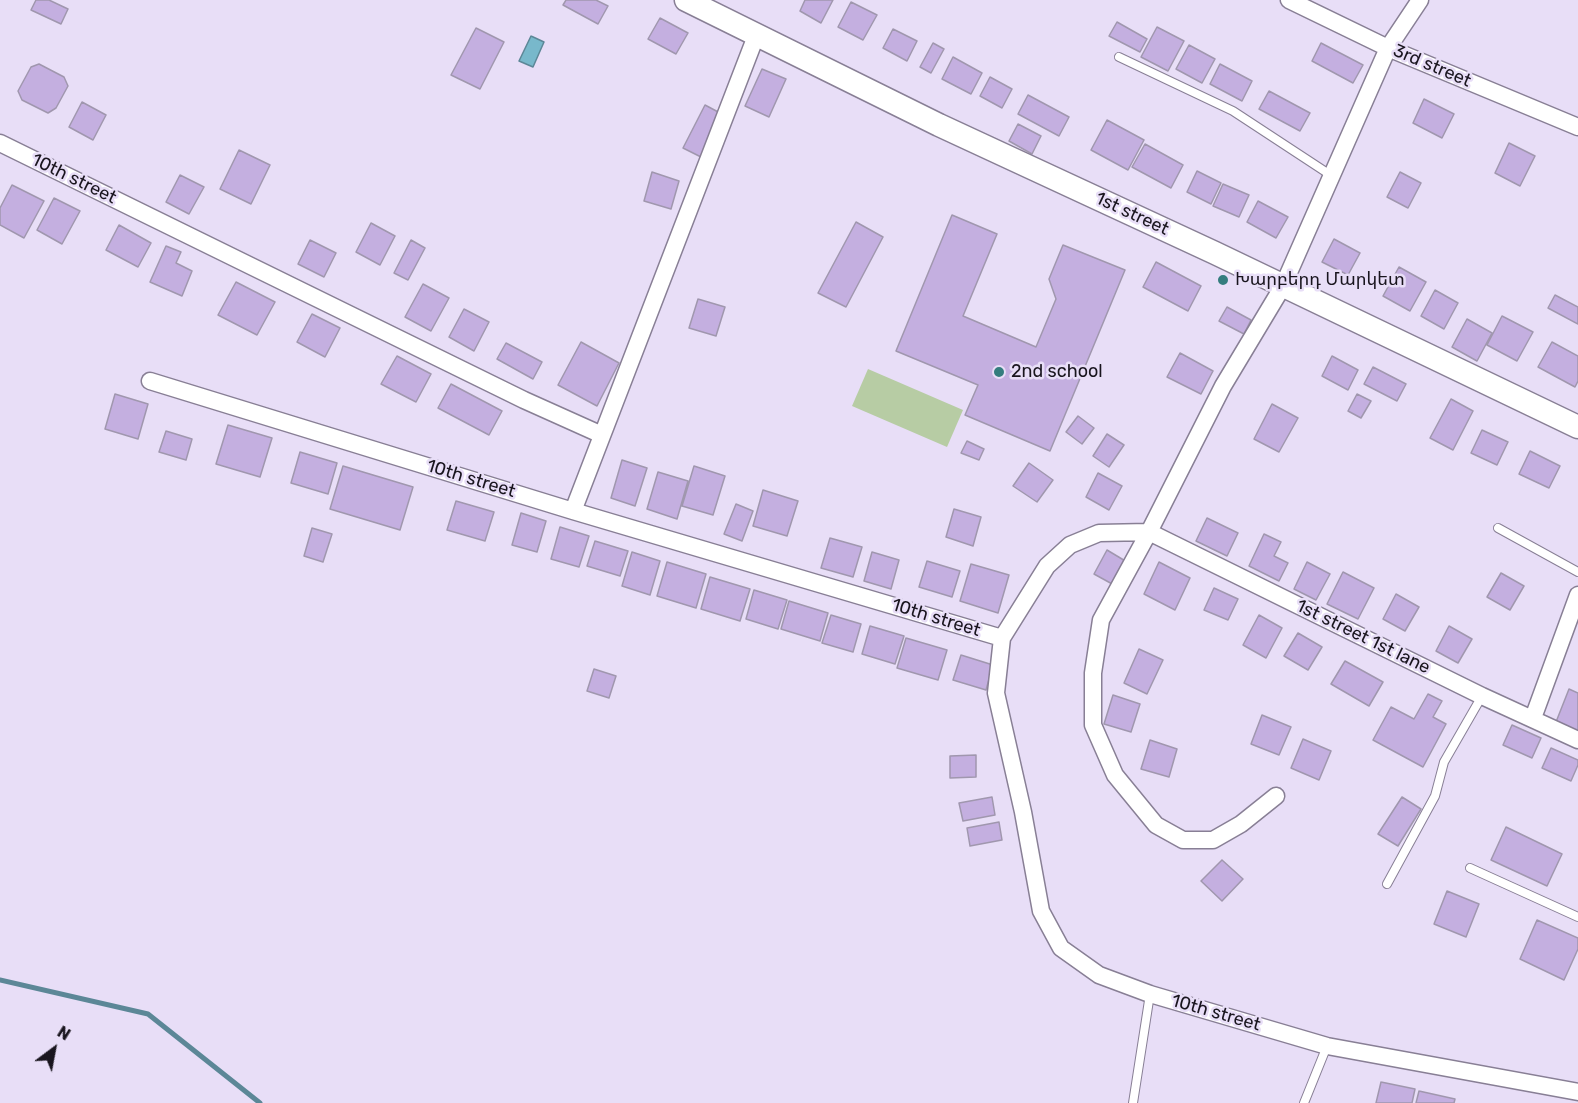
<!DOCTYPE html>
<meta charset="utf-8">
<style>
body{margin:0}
#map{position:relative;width:1578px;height:1103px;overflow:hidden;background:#e8def7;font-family:Rubik,sans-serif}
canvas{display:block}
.north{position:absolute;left:24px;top:1019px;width:60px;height:60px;-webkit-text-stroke:4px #e8def7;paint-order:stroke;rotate:32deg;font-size:16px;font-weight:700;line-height:24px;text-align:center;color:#19151e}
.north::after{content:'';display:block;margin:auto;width:21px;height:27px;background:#19151e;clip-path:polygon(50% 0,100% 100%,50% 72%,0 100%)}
</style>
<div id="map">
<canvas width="1578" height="1103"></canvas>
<div class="north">N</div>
</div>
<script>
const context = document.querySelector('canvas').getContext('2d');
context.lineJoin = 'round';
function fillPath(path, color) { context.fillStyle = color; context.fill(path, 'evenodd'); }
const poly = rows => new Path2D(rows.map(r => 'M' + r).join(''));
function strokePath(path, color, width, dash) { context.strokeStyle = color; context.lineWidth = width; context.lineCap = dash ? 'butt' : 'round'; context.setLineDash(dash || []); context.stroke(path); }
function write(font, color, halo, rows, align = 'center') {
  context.font = font + ' Rubik,"Noto Sans Armenian",sans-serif'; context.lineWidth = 5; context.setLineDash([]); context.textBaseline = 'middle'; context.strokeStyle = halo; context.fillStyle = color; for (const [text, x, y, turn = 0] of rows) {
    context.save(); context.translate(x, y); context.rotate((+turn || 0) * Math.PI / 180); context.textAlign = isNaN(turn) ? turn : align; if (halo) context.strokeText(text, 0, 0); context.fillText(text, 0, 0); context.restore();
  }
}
const green = poly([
 [868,369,963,410,947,447,852,406]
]);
const water = poly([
 [531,36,544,42,533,67,519,61,531,36]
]);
const stream = poly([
 [0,980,148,1014,260,1103]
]);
const building = poly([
 [36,0,49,0,68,9,61,24,31,10,36,0],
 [566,0,596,0,608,6,598,24,563,5,566,0],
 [805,0,833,0,821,23,800,11,805,0],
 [851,2,877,15,863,40,838,27,851,2],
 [660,18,688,33,676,54,648,39,660,18],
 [1117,22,1147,39,1140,52,1109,36,1117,22],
 [1157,27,1184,41,1168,71,1141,57,1157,27],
 [476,28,504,42,480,89,451,75,476,28],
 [893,29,917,41,907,61,883,48,893,29],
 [933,43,944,49,931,73,920,67,933,43],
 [1321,43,1363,65,1353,83,1312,61,1321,43],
 [1189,45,1215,59,1202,83,1176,69,1189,45],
 [953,57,982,73,971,94,942,79,953,57],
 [39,64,64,77,68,86,56,108,48,113,22,100,18,91,31,67,39,64],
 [1220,64,1252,81,1242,101,1210,84,1220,64],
 [762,69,786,79,769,117,745,106,762,69],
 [990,77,1012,89,1002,108,980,96,990,77],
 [1269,91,1310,113,1300,131,1259,109,1269,91],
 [1028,95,1069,117,1059,136,1018,114,1028,95],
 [1424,99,1454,114,1442,138,1413,123,1424,99],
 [82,102,106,115,93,140,69,127,82,102],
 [705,105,722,114,701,157,683,148,705,105],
 [1107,120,1144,140,1128,170,1091,150,1107,120],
 [1018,124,1041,136,1032,154,1009,141,1018,124],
 [1509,143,1535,156,1520,186,1495,173,1509,143],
 [1145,144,1183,165,1171,188,1132,167,1145,144],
 [239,150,270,165,251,204,220,189,239,150],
 [1197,171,1221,183,1211,204,1187,192,1197,171],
 [652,172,679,181,671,209,644,201,652,172],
 [1400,172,1421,183,1408,208,1387,197,1400,172],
 [180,175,204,187,189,214,166,202,180,175],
 [1223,184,1249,195,1239,217,1213,206,1223,184],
 [12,185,44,201,24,238,0,225,0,208,12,185],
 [54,198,80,211,62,244,37,230,54,198],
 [1258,201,1288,217,1276,238,1247,222,1258,201],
 [952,215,997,234,963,316,1036,347,1056,299,1049,279,1063,245,1125,270,1050,451,965,415,978,385,896,351,952,215],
 [856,222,883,237,846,307,818,293,856,222],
 [371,223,395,236,380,265,356,252,371,223],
 [119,225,151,243,138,267,106,250,119,225],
 [1334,239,1360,253,1348,275,1322,262,1334,239],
 [310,240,336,253,324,277,298,264,310,240],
 [411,240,425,248,408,280,394,273,411,240],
 [166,246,181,252,176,263,192,271,182,296,150,282,166,246],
 [1156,262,1201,286,1188,311,1143,287,1156,262],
 [1399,267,1426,282,1410,311,1383,296,1399,267],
 [236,282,275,302,257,335,218,315,236,282],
 [423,284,449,298,431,331,405,317,423,284],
 [1435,290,1458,303,1444,329,1421,316,1435,290],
 [1555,295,1578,307,1578,324,1548,308,1555,295],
 [698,299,725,307,716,336,689,328,698,299],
 [1227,307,1251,320,1244,334,1219,321,1227,307],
 [464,309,489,322,474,351,449,337,464,309],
 [312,314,340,328,325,357,297,342,312,314],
 [1502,316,1533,332,1517,361,1487,345,1502,316],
 [1467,319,1492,333,1477,361,1452,347,1467,319],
 [581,342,619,363,597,406,558,385,581,342],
 [1552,342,1578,356,1578,381,1575,387,1538,367,1552,342],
 [506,343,542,362,533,379,497,359,506,343],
 [1180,353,1213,371,1201,394,1167,377,1180,353],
 [397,356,431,374,416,402,381,384,397,356],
 [1332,356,1358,370,1348,390,1322,376,1332,356],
 [1373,367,1406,384,1397,401,1364,384,1373,367],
 [451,384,502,411,489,435,438,408,451,384],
 [115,394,148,404,138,439,105,429,115,394],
 [1357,394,1371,401,1361,418,1348,411,1357,394],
 [1451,399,1473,411,1453,450,1430,438,1451,399],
 [1272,404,1298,418,1279,452,1254,439,1272,404],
 [1078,416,1094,428,1082,444,1066,432,1078,416],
 [228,425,272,438,260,477,216,464,228,425],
 [1482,430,1508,442,1497,465,1471,453,1482,430],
 [166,431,192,439,186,460,159,452,166,431],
 [1107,434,1124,445,1109,467,1093,456,1107,434],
 [967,441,984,449,979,460,961,453,967,441],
 [1530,451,1560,466,1549,488,1519,474,1530,451],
 [300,452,337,463,328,494,291,483,300,452],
 [622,460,647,468,635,506,611,498,622,460],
 [1029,463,1053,480,1037,502,1013,486,1029,463],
 [343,466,413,487,400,530,330,509,343,466],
 [694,466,725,476,713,515,682,506,694,466],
 [658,472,688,481,677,519,647,509,658,472],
 [1098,473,1122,486,1109,510,1086,497,1098,473],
 [763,490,798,501,787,536,753,526,763,490],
 [456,501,494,512,485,541,447,530,456,501],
 [736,504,753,511,742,541,724,534,736,504],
 [954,509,981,517,973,546,946,537,954,509],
 [521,513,546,521,537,552,512,545,521,513],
 [1207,518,1238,533,1227,556,1196,541,1207,518],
 [560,527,589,536,579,567,551,559,560,527],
 [312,528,332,534,323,562,304,556,312,528],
 [1264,534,1281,542,1274,556,1288,563,1279,581,1249,566,1264,534],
 [830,538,862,547,853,577,821,568,830,538],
 [595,541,628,551,620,576,587,566,595,541],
 [1107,550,1127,562,1114,585,1094,574,1107,550],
 [632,552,660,561,650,595,622,586,632,552],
 [872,552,899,560,891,589,864,581,872,552],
 [927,561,960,571,952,597,919,587,927,561],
 [667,562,706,574,696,608,657,596,667,562],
 [1159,562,1190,578,1175,610,1144,594,1159,562],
 [1307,562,1330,574,1316,600,1294,589,1307,562],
 [971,564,1009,575,998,613,960,601,971,564],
 [1343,572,1374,588,1358,619,1327,604,1343,572],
 [1501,573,1524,586,1510,610,1487,597,1501,573],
 [710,577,750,589,740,621,701,609,710,577],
 [1214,588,1238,599,1228,620,1204,610,1214,588],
 [754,590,787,600,778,629,746,619,754,590],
 [1396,594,1419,607,1405,631,1383,619,1396,594],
 [789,601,828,613,820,641,781,629,789,601],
 [831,615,861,624,853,652,822,643,831,615],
 [1259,615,1282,628,1266,658,1243,645,1259,615],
 [870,626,904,636,895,664,862,654,870,626],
 [1449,626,1472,639,1458,663,1436,651,1449,626],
 [1298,633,1322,647,1308,670,1284,656,1298,633],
 [906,638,947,650,938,680,897,668,906,638],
 [1139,649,1163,660,1147,694,1124,683,1139,649],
 [961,655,993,665,986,690,953,680,961,655],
 [1345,661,1383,682,1369,706,1331,684,1345,661],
 [594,669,616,676,609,698,587,691,594,669],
 [1569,689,1578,693,1578,731,1556,722,1569,689],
 [1428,694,1442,701,1433,717,1446,724,1423,767,1373,740,1391,707,1414,719,1428,694],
 [1113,695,1140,704,1131,732,1104,724,1113,695],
 [1262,715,1291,727,1279,755,1251,744,1262,715],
 [1512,725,1541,738,1532,758,1503,745,1512,725],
 [1303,739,1331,751,1319,780,1291,768,1303,739],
 [1150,740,1177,749,1169,777,1141,769,1150,740],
 [1551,748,1578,760,1578,765,1571,781,1542,768,1551,748],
 [976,755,976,777,950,778,950,756,976,755],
 [992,797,995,815,963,821,959,803,992,797],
 [1402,797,1421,809,1398,846,1378,834,1402,797],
 [999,822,1002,840,970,846,967,828,999,822],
 [1506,827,1562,854,1547,886,1491,860,1506,827],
 [1222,860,1243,879,1222,901,1201,881,1222,860],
 [1447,891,1479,904,1466,937,1434,924,1447,891],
 [1537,920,1578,938,1578,949,1564,980,1520,959,1537,920],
 [1381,1082,1415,1089,1412,1103,1376,1103,1381,1082],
 [1419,1091,1455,1099,1454,1103,1416,1103,1419,1091]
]);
const service = poly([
 [1119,57,1233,111,1332,176],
 [1498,528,1578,572],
 [1470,868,1578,917],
 [1387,884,1435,796,1444,762,1482,696],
 [1133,1103,1150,994],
 [1304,1103,1327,1046]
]);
const minor = poly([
 [1289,0,1388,48,1578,127],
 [0,143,524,400,602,435],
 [150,381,573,511,1002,638],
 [573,511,756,36],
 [1533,718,1578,595],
 [1578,740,1482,696,1149,532,1099,533,1070,545,1047,566,1002,638,996,693,1023,812,1041,911,1061,948,1099,975,1150,994,1327,1046,1578,1092],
 [1276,796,1241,824,1213,840,1183,840,1156,825,1115,775,1093,725,1093,673,1101,620,1149,532,1223,386,1283,286,1388,48,1420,0]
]);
const secondary = poly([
 [686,0,939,125,1215,253,1578,427]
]);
const markers = [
 [1223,280,6,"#347d7e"],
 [999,372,6,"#347d7e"]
];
const streetNames = [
 ["3rd street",1432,66,23],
 ["10th street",74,179,26],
 ["1st street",1132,214,25],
 ["10th street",471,479,17],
 ["10th street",936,618,17],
 ["1st street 1st lane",1363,637,26],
 ["10th street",1216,1013,16]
];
const poiNames = [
 ["Խարբերդ Մարկետ",1235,280],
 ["2nd school",1011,372]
];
fillPath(green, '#b7cca4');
fillPath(water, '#78b8cb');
strokePath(water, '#5c8797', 1.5);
strokePath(stream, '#5c8797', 5);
fillPath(building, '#c4afe0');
strokePath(building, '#a097ae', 1.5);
strokePath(service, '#887f95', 10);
strokePath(minor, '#887f95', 19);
strokePath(secondary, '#887f95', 25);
strokePath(service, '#fff', 8);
strokePath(minor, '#fff', 16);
strokePath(secondary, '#fff', 22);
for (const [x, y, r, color] of markers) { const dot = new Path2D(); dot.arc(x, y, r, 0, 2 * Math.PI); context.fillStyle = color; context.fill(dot); strokePath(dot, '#e8def7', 2); }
write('18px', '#19151e', '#e8def7', streetNames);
write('18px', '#19151e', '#e8def7', poiNames, 'left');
</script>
